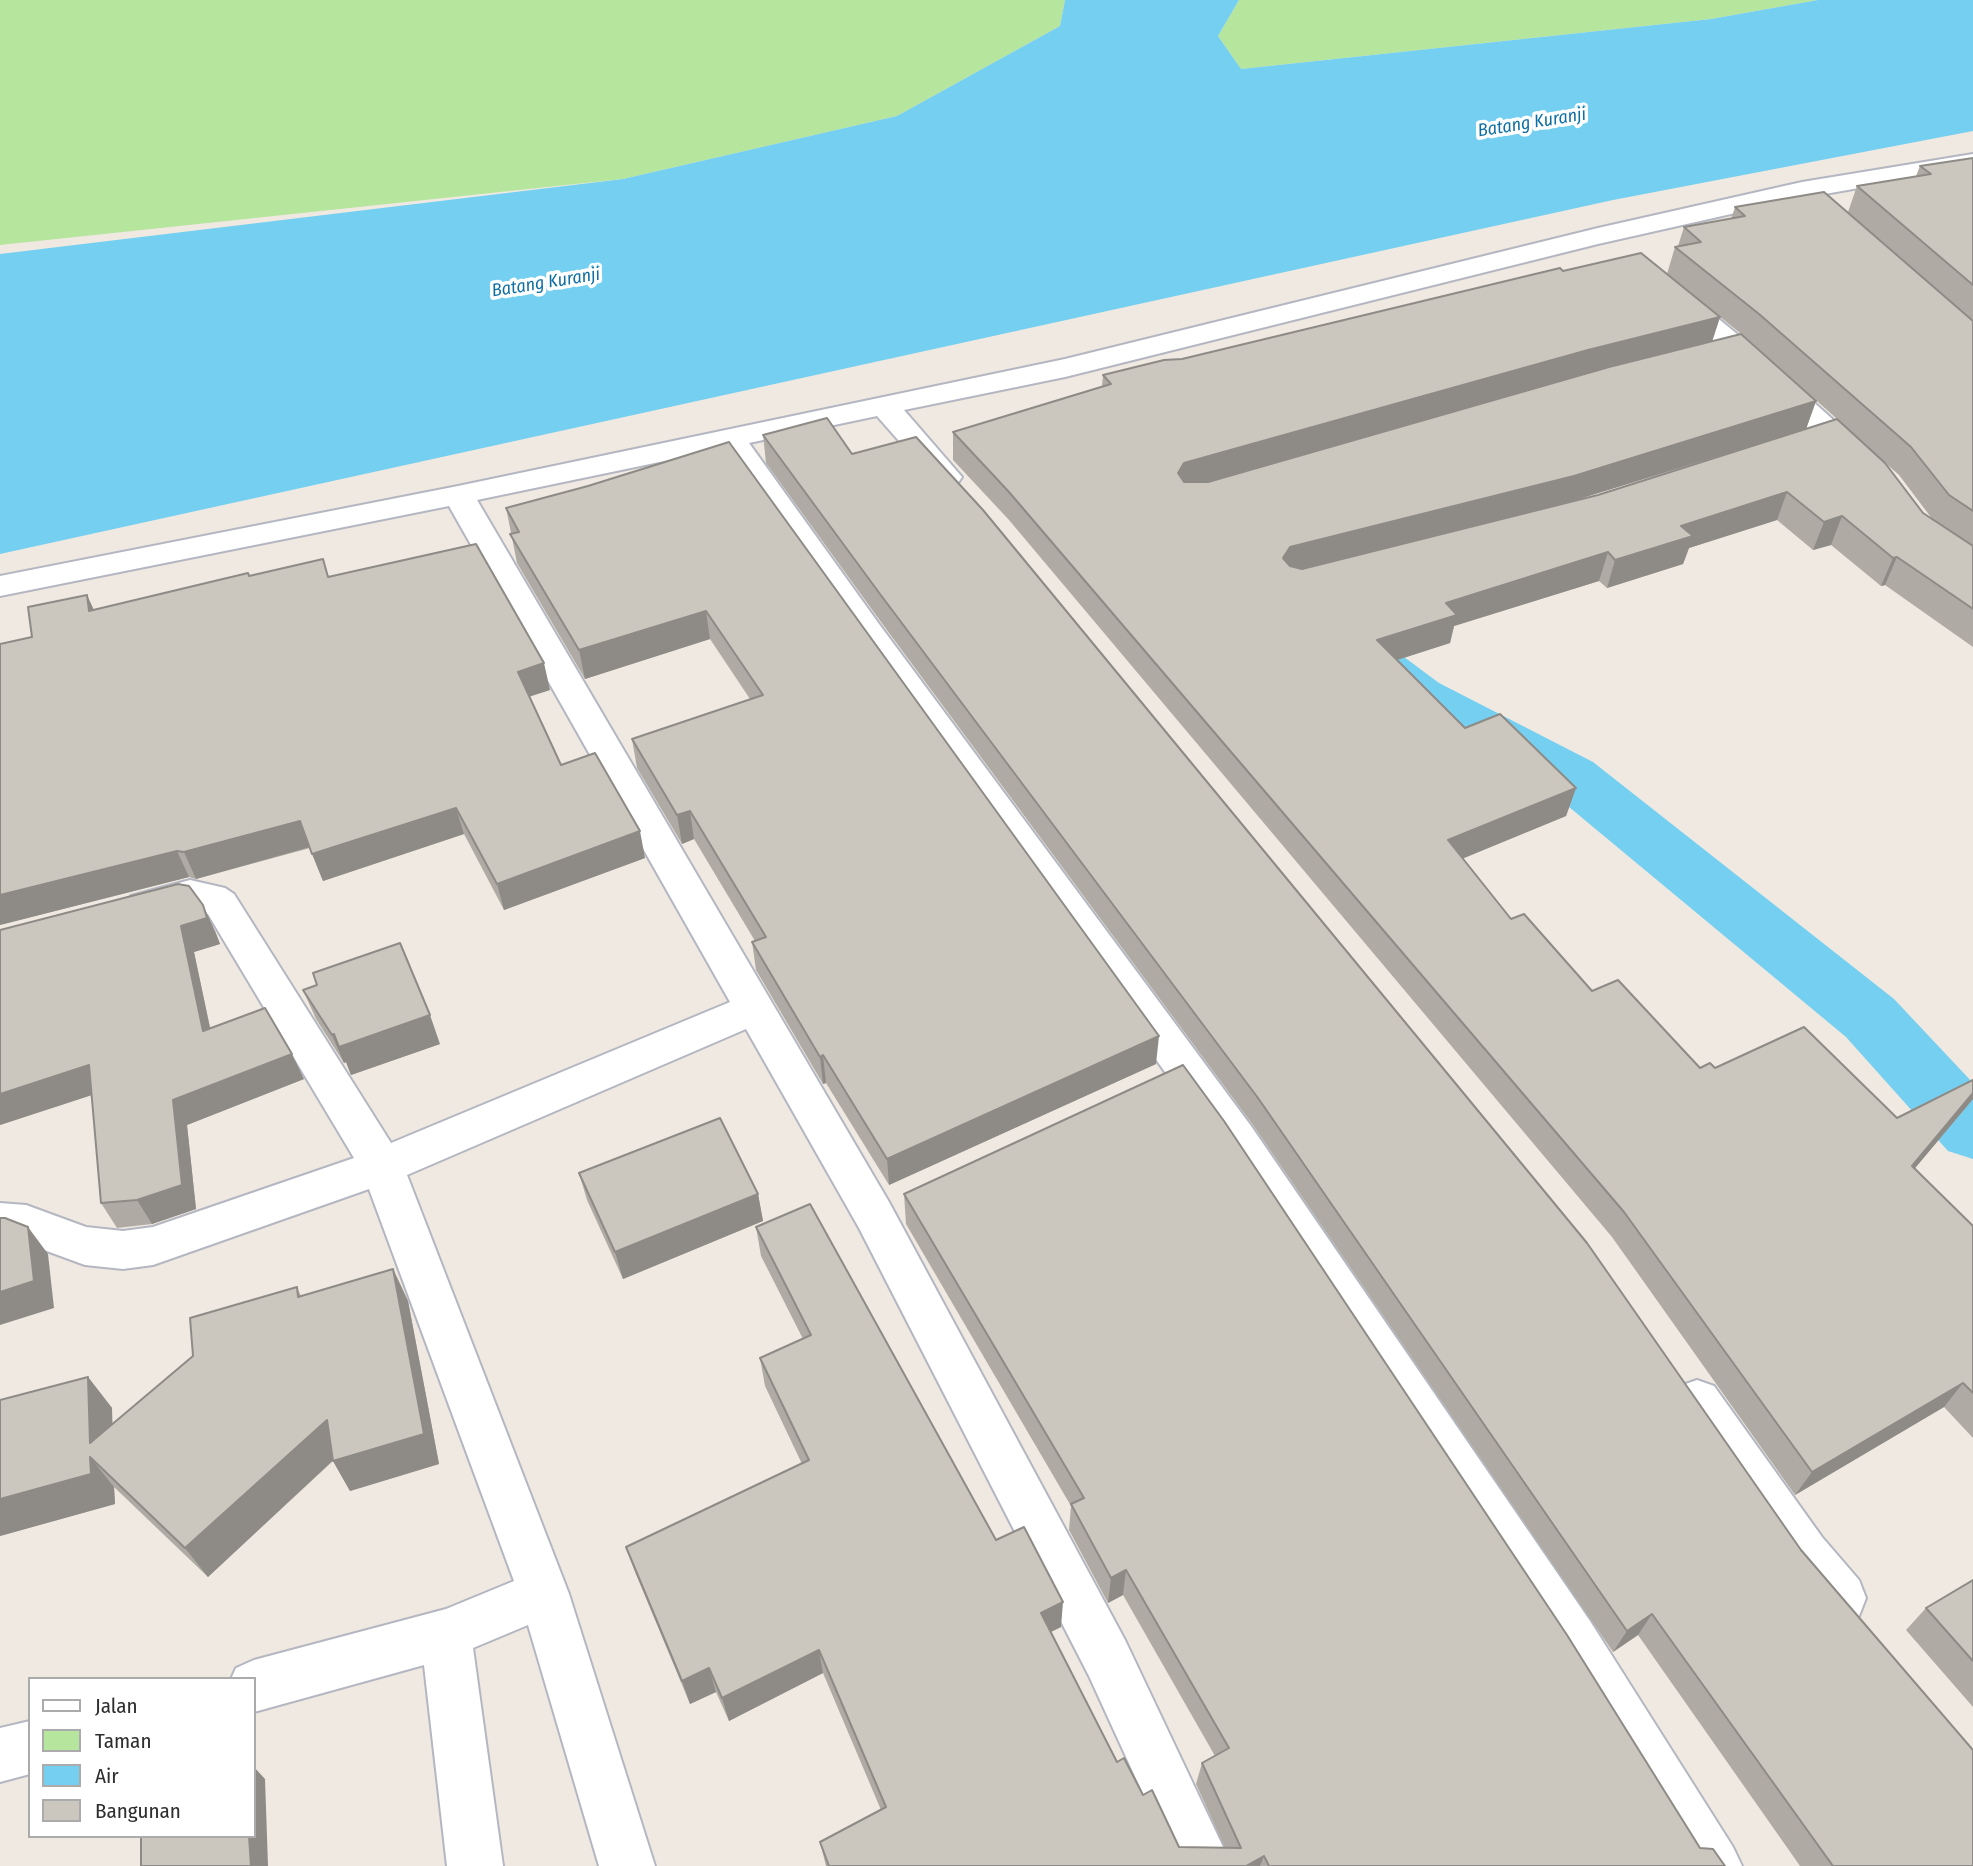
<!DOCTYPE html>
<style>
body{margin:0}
#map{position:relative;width:1973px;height:1866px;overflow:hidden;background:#efe9e1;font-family:"Fira Sans Condensed",sans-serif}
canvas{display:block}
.legend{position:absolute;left:28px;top:1677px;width:228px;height:161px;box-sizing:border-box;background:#fff;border:2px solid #ababab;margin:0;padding:9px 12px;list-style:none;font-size:21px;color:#2e2e2e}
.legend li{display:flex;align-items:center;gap:14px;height:35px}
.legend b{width:35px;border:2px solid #ababab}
</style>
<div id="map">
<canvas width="1973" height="1866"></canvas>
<ul class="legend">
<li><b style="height:9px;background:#fff"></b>Jalan</li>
<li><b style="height:19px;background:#b6e59e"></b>Taman</li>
<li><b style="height:19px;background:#75cff0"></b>Air</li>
<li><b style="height:19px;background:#cbc7bf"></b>Bangunan</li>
</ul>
</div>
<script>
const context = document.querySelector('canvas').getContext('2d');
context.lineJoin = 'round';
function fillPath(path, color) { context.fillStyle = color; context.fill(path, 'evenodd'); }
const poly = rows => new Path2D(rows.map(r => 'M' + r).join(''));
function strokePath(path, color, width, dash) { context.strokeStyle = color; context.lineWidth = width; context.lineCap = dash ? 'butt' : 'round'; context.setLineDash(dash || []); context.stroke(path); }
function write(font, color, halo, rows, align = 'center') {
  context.font = font + ' "Fira Sans Condensed",sans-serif'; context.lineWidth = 7; context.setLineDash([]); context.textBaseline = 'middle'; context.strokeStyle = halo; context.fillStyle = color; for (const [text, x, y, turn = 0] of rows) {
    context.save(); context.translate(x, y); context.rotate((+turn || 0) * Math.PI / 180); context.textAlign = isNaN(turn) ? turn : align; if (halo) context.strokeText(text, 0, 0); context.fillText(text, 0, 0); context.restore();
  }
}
const green = poly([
 [0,0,1065,0,1060,26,897,116,623,179,0,245],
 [1239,0,1818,0,1711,19,1241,69,1218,36]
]);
const water = poly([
 [1065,0,1239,0,1218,36,1241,69,1711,19,1818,0,1973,0,1973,131,1613,200,0,554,0,254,623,179,897,116,1060,26]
]);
const canal = poly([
 [1376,645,1396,651,1439,683,1593,762,1894,999,1973,1083,1973,1159,1948,1151,1846,1037,1551,792,1399,711,1356,677,1348,664,1356,651,1376,645]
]);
const minor = poly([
 [1973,154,1973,168,1802,198,1598,244,1065,377,904,410,962,477,958,483,947,486,936,483,877,416,749,443,879,624,1251,1126,1590,1621,1733,1847,1742,1866,1683,1866,1554,1657,1221,1150,855,640,722,449,477,500,889,1202,1125,1640,1232,1866,1176,1866,1089,1676,859,1228,746,1029,407,1175,569,1594,655,1866,599,1866,528,1625,473,1648,503,1866,447,1866,424,1665,254,1712,254,1679,231,1679,236,1668,254,1660,446,1609,514,1581,369,1189,153,1265,123,1269,85,1265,25,1243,0,1241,0,1203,26,1205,86,1227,123,1231,153,1227,354,1158,208,914,190,908,144,920,131,916,125,906,131,896,190,880,225,888,234,894,391,1143,730,1002,449,506,0,596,0,576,458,486,1065,359,1598,228,1802,182,1973,154],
 [1677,291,1687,293,1748,343,1871,454,1875,460,1871,466,1860,469,1849,466,1728,355,1667,305,1663,299,1667,293,1677,291],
 [1697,1380,1714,1386,1822,1537,1859,1580,1866,1598,1859,1616,1841,1623,1823,1616,1786,1571,1680,1416,1674,1401,1680,1386,1697,1380],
 [30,1721,30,1774,0,1782,0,1728,30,1721]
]);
const wall = poly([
 [1973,158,1973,647,1885,585,1881,586,1831,545,1813,550,1777,520,1689,548,1683,564,1607,588,1599,581,1454,626,1450,643,1397,660,1465,728,1576,788,1566,816,1463,858,1511,919,1592,991,1700,1068,1715,1068,1897,1118,1973,1080,1973,1099,1915,1168,1973,1226,1973,1438,1944,1407,1795,1495,1612,1237,1009,520,953,460,953,432,1102,386,1103,375,1182,359,1563,271,1720,317,1712,341,1816,401,1806,429,1582,498,1598,495,1837,419,1750,341,1667,274,1675,247,1678,246,1684,227,1731,219,1735,207,1848,212,1857,186,1916,176,1920,166],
 [1872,451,1899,475,1933,520,1923,513],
 [763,435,852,454,1801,1550,1973,1866,1800,1866,1638,1635,1613,1652,1253,1125,881,622,766,463],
 [588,486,1156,1064,889,1185,826,1083,823,1084,756,970,752,942,755,941,694,839,682,844,637,768,632,739,750,699,710,639,585,679,517,563,506,508],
 [249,576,328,577,550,690,529,697,561,765,645,858,504,910,464,834,323,881,310,848,196,879,189,877,0,925,0,644,32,637,87,595,93,610],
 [215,931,220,944,194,952,210,1028,304,1079,187,1125,196,1209,152,1224,117,1228,101,1203,92,1095,0,1125],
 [303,990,440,1044,351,1075,346,1062,344,1063,316,1019],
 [579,1173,758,1194,763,1221,623,1279,587,1200],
 [904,1194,1700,1848,1725,1866,826,1866,820,1842,881,1810,823,1673,729,1721,716,1692,690,1704,635,1572,626,1547,802,1464,765,1386,760,1358,803,1339,761,1256,756,1227,1061,1627,1051,1632,1117,1762,1143,1795,1179,1847,1225,1848,1196,1784,1202,1763,1215,1756,1123,1595,1108,1603,1069,1530,1071,1506,906,1224],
 [393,1269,408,1301,439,1464,350,1491,333,1461,208,1577,114,1487,115,1504,0,1536,88,1377,112,1408,112,1424,297,1287,301,1296],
 [1973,1580,1973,1707,1906,1630,1926,1608]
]);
const shadedWall = poly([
 [1720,317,1711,345,1181,490,1178,473,1184,463,1588,350],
 [1816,401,1806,429,1566,503,1285,575,1283,558,1290,547],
 [1787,492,1777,520,1689,548,1683,564,1607,588,1615,560,1681,526],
 [1842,516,1831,545,1813,550,1824,522],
 [1608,552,1599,581,1454,626,1450,643,1372,668,1377,640,1446,603],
 [1897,557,1885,585,1881,586,1893,558],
 [87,595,99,621,89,611],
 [706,611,710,639,585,679,579,650],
 [544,663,550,690,524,698,518,672],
 [1576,788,1566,816,1440,868,1448,840],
 [456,808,464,834,323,881,312,854],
 [690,811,694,839,682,844,677,815],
 [300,821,310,847,196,879,184,852],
 [640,831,645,858,504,910,497,884],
 [177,851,189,877,0,925,0,895],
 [203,905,215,931,220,944,194,952,216,1056,203,1031,181,926],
 [430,1015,440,1044,351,1075,346,1062,344,1063,332,1035],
 [1159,1036,1156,1064,889,1185,887,1159],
 [292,1054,304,1079,187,1125,196,1209,152,1224,137,1200,173,1100],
 [823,1055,826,1083,823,1084,820,1057],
 [89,1065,104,1091,0,1125,0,1094],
 [1973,1093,1973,1099,1895,1192,1912,1166],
 [758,1194,763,1221,623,1279,615,1252],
 [28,1227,48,1254,54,1308,0,1325,0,1292],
 [393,1269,408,1301,439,1464,350,1491,333,1461],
 [88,1377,112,1408,114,1473,90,1443],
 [1963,1383,1944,1407,1795,1495,1812,1472],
 [327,1420,344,1450,208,1577,185,1548],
 [90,1457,114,1487,115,1504,0,1536,0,1499],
 [1126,1570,1123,1595,1108,1603,1111,1578],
 [1063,1602,1061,1627,1040,1637,1041,1613],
 [1652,1614,1638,1635,1613,1652,1627,1631],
 [819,1650,823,1673,729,1721,722,1698],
 [709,1668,716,1692,690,1704,682,1681],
 [254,1767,265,1779,268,1866,251,1866,249,1836,254,1836],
 [1264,1856,1260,1866,1246,1866]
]);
const building = poly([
 [1973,158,1973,285,1857,186,1931,174,1920,166,1973,158],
 [1824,192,1973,321,1973,511,1949,495,1911,447,1759,314,1675,247,1701,242,1684,227,1745,216,1735,207,1824,192],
 [1641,253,1720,317,1588,350,1184,463,1178,473,1184,482,1208,482,1609,367,1741,334,1816,401,1574,476,1290,547,1283,558,1290,566,1302,569,1598,495,1837,419,1885,463,1923,513,1973,546,1973,609,1897,557,1893,558,1842,516,1824,522,1787,492,1681,526,1693,536,1615,560,1608,552,1446,603,1457,615,1377,640,1465,728,1500,714,1576,788,1448,840,1511,919,1524,914,1592,991,1618,980,1700,1068,1710,1063,1715,1068,1804,1027,1897,1118,1973,1080,1973,1093,1912,1166,1973,1226,1973,1393,1963,1383,1812,1472,1624,1212,1009,492,953,432,1111,384,1103,375,1164,360,1182,359,1560,268,1563,271,1641,253],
 [827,418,852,454,916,437,983,510,1587,1243,1801,1550,1973,1750,1973,1866,1833,1866,1652,1614,1627,1631,1258,1098,880,594,763,435,827,418],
 [729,442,1159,1036,887,1159,823,1055,820,1057,752,942,766,937,690,811,677,815,632,739,763,695,706,611,579,650,510,534,519,532,506,508,588,486,729,442],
 [476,544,544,663,518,672,561,765,595,753,640,831,497,884,456,808,312,854,300,821,184,852,177,851,0,895,0,644,32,637,28,607,87,595,89,611,248,573,249,576,323,559,328,577,476,544],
 [178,884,189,886,203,905,207,918,181,926,203,1031,265,1008,292,1054,173,1100,182,1185,137,1200,101,1203,89,1065,0,1094,0,930,178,884],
 [400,943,430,1015,339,1047,334,1034,332,1035,303,990,317,985,313,973,400,943],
 [1183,1065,1224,1121,1567,1635,1700,1848,1713,1849,1725,1866,1269,1866,1264,1856,1246,1866,829,1866,820,1842,886,1807,819,1650,722,1698,709,1668,682,1681,626,1547,809,1460,760,1358,811,1335,756,1227,810,1204,996,1540,1024,1527,1063,1602,1041,1613,1117,1762,1124,1758,1143,1795,1152,1790,1179,1847,1241,1848,1202,1763,1229,1748,1126,1570,1111,1578,1071,1504,1084,1498,904,1194,1183,1065],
 [720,1118,758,1194,615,1252,579,1173,720,1118],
 [0,1218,5,1218,28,1227,34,1281,0,1292,0,1218],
 [393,1269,424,1434,333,1461,327,1420,185,1548,90,1457,91,1474,0,1499,0,1400,88,1377,90,1443,193,1356,190,1318,297,1287,298,1297,393,1269],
 [1973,1580,1973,1661,1926,1608,1973,1580],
 [141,1836,249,1836,251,1866,141,1866,141,1836]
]);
const farWaternames = [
 ["Batang Kuranji",1532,123,-9],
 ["Batang Kuranji",546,283,-9]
];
fillPath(green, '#b6e59e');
fillPath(water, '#75cff0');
fillPath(canal, '#75cff0');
strokePath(minor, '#b4b7c1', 4);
fillPath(minor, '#fff');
fillPath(wall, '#afaba4');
fillPath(shadedWall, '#8e8b86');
fillPath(building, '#cbc7bf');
strokePath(building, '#8e8b86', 2);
write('italic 18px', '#0d6fa3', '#fff', farWaternames);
</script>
